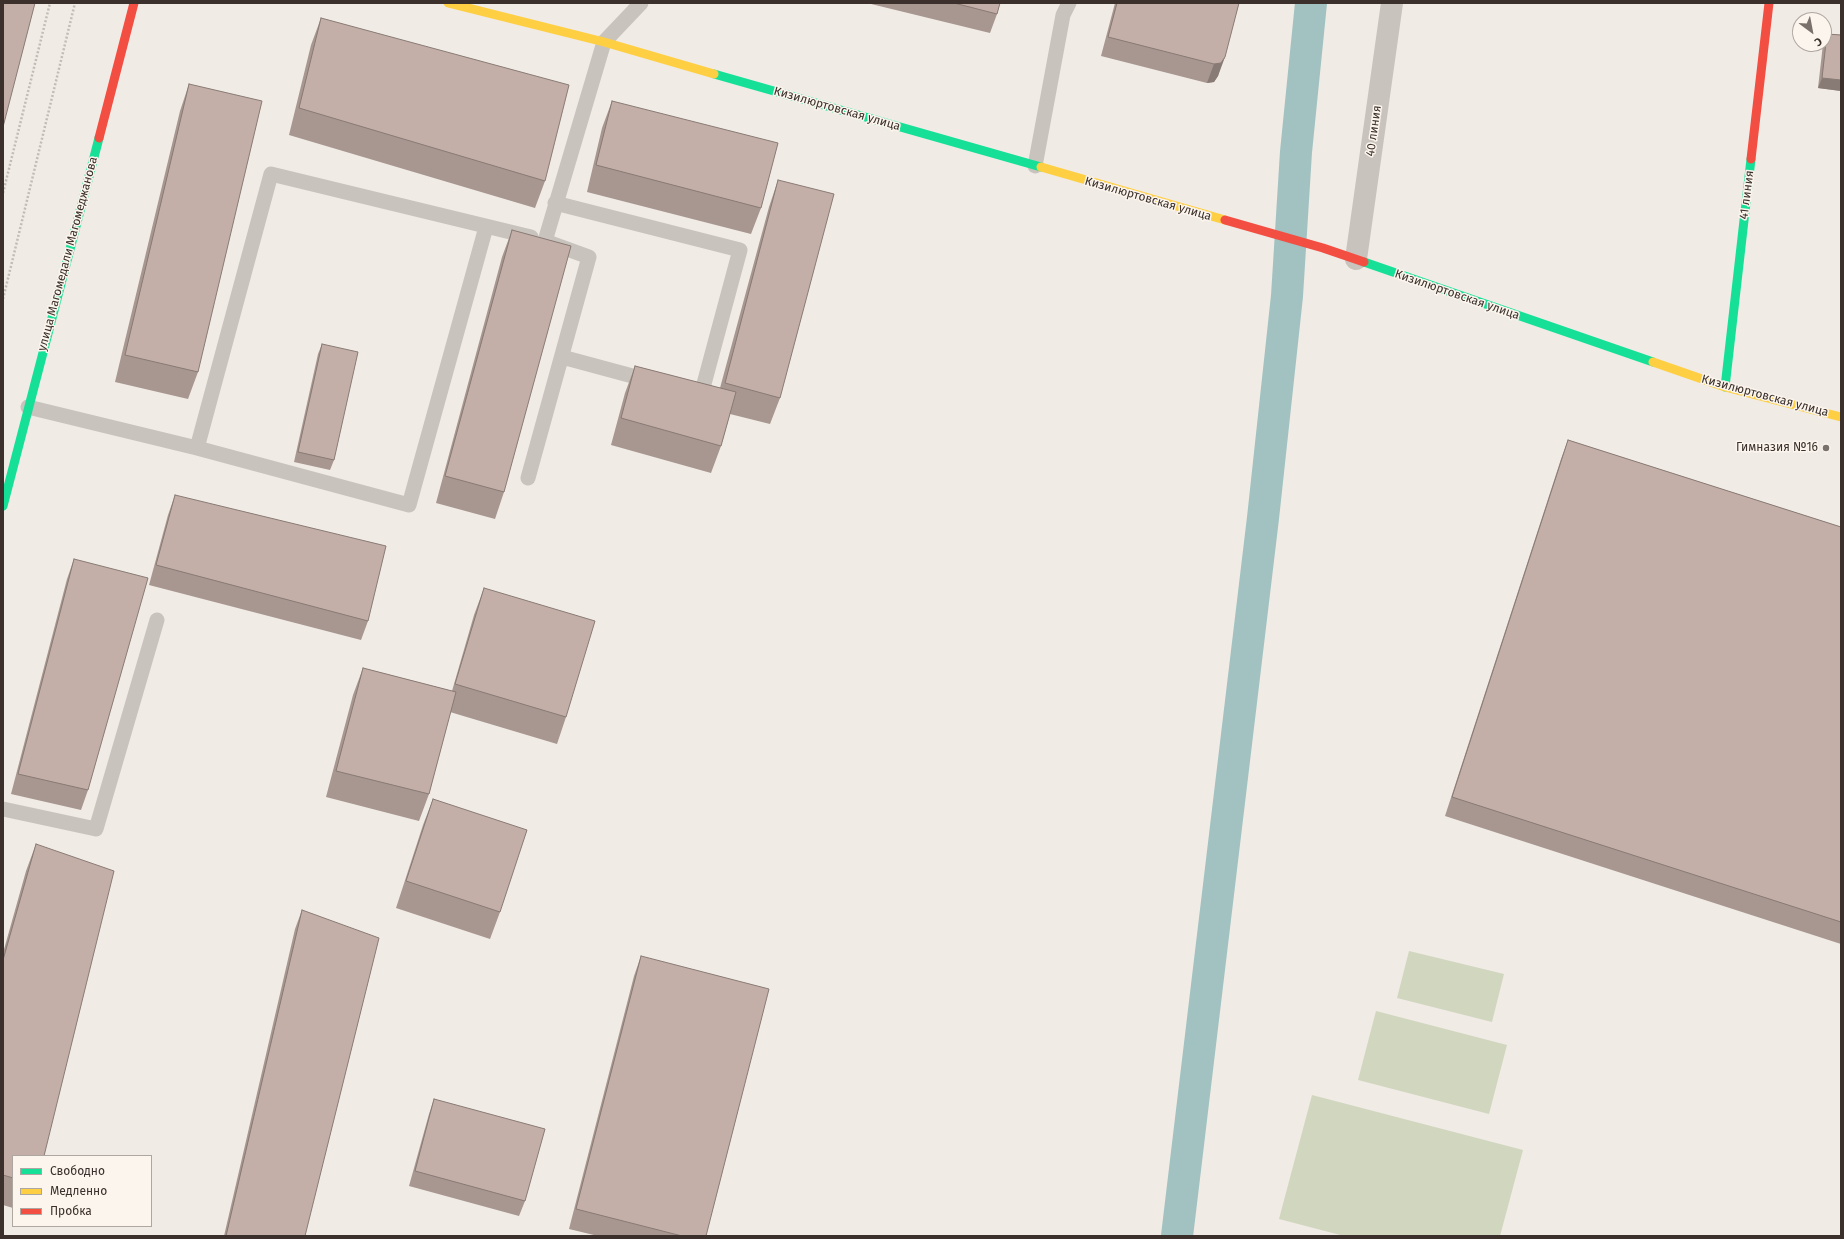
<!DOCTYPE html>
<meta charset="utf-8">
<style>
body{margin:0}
#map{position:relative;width:1844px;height:1239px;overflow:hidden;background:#f0ebe5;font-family:"Fira Sans",sans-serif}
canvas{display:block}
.frame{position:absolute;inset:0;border:4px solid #3b302b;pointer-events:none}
.legend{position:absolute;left:12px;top:1155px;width:140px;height:72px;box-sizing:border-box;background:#fbf5ee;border:1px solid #aea6a0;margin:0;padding:5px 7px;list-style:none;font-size:12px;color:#3b302b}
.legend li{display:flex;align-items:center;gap:8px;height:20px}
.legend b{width:20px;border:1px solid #aea6a0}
.north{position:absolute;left:1792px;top:12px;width:40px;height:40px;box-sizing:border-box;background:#fbf5ee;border:1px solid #aea6a0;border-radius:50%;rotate:148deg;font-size:11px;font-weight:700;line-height:16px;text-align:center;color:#3b302b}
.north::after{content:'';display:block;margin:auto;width:14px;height:18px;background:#7a716c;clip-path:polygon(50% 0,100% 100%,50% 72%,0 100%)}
</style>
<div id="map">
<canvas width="1844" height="1239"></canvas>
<div class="frame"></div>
<ul class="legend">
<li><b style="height:5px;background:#16e098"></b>Свободно</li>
<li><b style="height:5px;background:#ffcf43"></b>Медленно</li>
<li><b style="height:5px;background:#f24e42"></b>Пробка</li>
</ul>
<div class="north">С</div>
</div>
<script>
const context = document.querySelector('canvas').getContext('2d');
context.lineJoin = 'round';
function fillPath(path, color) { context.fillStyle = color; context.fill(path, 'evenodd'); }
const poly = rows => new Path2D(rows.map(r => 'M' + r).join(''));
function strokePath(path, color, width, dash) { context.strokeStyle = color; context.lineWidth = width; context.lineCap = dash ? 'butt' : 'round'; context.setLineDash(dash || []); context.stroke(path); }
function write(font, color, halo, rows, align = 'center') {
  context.font = font + ' "Fira Sans",sans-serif'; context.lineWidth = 3; context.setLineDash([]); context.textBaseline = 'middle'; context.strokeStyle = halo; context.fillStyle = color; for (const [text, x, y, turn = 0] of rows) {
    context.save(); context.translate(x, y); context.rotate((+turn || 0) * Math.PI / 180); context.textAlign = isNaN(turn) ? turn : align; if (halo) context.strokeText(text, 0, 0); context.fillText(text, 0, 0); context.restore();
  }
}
const green = poly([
 [1409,951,1504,974,1492,1022,1397,998],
 [1376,1011,1507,1045,1489,1114,1358,1080],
 [1312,1095,1523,1150,1500,1236,1344,1236,1279,1219]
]);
const canal = poly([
 [1177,1236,1263,518,1287,296,1296,152,1311,3]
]);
const path = poly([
 [3,193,50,3],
 [3,299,75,3]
]);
const lane = poly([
 [1035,166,1063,15,1069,3],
 [555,203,740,250,701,395,692,392],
 [562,357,651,381],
 [28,407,197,448,409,505,486,227],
 [197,448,271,174,531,237],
 [528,478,589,257,545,241,604,42,641,3],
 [3,809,96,829,157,620]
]);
const street = poly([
 [1356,259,1392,3]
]);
const fast = poly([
 [714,74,1041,167],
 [1364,262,1653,362],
 [1725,387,1751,159],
 [3,506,99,138]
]);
const slow = poly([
 [448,3,604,42,714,74],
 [1041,167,1225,220],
 [1653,362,1725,387,1841,417]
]);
const jam = poly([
 [99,138,134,3],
 [1751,159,1769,3],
 [1225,220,1323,248,1364,262]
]);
const wall = poly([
 [867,3,1000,3,997,14,990,33],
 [1115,3,1239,3,1218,76,1214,82,1207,83,1101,56],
 [321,18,545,181,535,208,289,135,311,45],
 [1827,34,1841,35,1841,91,1818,88,1823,44,1824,44,1824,42],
 [189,84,198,372,188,399,115,382,180,111],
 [612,101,761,208,751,234,587,192,602,128],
 [778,180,780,398,770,424,730,414,721,446,711,473,611,445,625,393,635,366,720,388,769,207],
 [512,230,504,492,495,519,436,503,502,257],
 [322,344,334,460,330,470,294,462,318,354],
 [1568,440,1841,527,1841,944,1445,816,1561,459],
 [175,495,368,621,361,640,149,585,168,515],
 [74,559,88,790,81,810,11,794,67,579],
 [484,588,566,717,557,744,450,712,429,794,419,821,326,797,353,695,363,668,452,691,474,615],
 [433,799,500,912,490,939,396,908,423,825],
 [36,844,13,1156,13,1208,3,1205,3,953,26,871],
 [302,910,305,1236,224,1236,295,929],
 [641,956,706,1236,598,1236,569,1229,634,976],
 [434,1099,525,1201,519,1216,409,1186,429,1114]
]);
const shadedWall = poly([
 [1225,57,1218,76,1214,82,1207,83,1214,64],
 [1822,78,1841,80,1841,91,1818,88]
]);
const building = poly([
 [3,3,35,3,3,127,3,3],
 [954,3,1000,3,997,14,954,3],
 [1117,3,1239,3,1225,57,1221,63,1214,64,1108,37,1117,3],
 [321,18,569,85,545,181,299,108,321,18],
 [1827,34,1841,35,1841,80,1822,78,1827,34],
 [189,84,262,101,198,372,125,355,189,84],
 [612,101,778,143,761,208,596,165,612,101],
 [778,180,834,194,780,398,725,383,778,180],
 [512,230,571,246,504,492,445,476,512,230],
 [322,344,358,352,334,460,298,452,322,344],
 [635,366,736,392,721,446,621,418,635,366],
 [1568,440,1841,527,1841,922,1452,797,1568,440],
 [175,495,386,546,368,621,156,565,175,495],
 [74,559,148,578,88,790,18,774,74,559],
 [484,588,595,621,566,717,455,684,484,588],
 [363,668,456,692,429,794,336,771,363,668],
 [433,799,527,830,500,912,406,881,433,799],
 [36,844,114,871,44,1156,13,1156,13,1178,3,1175,3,960,36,844],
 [302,910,379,938,305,1236,226,1236,302,910],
 [641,956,769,989,706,1236,682,1236,576,1209,641,956],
 [434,1099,545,1129,525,1201,415,1171,434,1099]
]);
const markers = [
 [1826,448,4,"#7a716c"]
];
const streetNames = [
 ["Кизилюртовская улица",837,109,16],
 ["40 линия",1374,131,-82],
 ["41 линия",1747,195,-83],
 ["Кизилюртовская улица",1148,199,16],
 ["улица Магомедали Магомеджановa",68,254,-75],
 ["Кизилюртовская улица",1457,295,19],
 ["Кизилюртовская улица",1765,396,15]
];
const poiNames = [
 ["Гимназия №16",1818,448]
];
fillPath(green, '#d1d6bf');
strokePath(canal, '#a1c2c1', 32);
strokePath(path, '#c2bbb6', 2.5, [2, 2]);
strokePath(lane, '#c9c3be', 15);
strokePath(street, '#c9c3be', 22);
strokePath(fast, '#16e098', 9);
strokePath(slow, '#ffcf43', 9);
strokePath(jam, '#f24e42', 9);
fillPath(wall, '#a89690');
fillPath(shadedWall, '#887a75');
fillPath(building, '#c3afa7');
strokePath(building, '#887a75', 1);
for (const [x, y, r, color] of markers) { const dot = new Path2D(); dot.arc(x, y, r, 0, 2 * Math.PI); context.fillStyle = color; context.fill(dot); strokePath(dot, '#fbf5ee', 1.5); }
write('12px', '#3b302b', '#fbf5ee', streetNames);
write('12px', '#3b302b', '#fbf5ee', poiNames, 'right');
</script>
